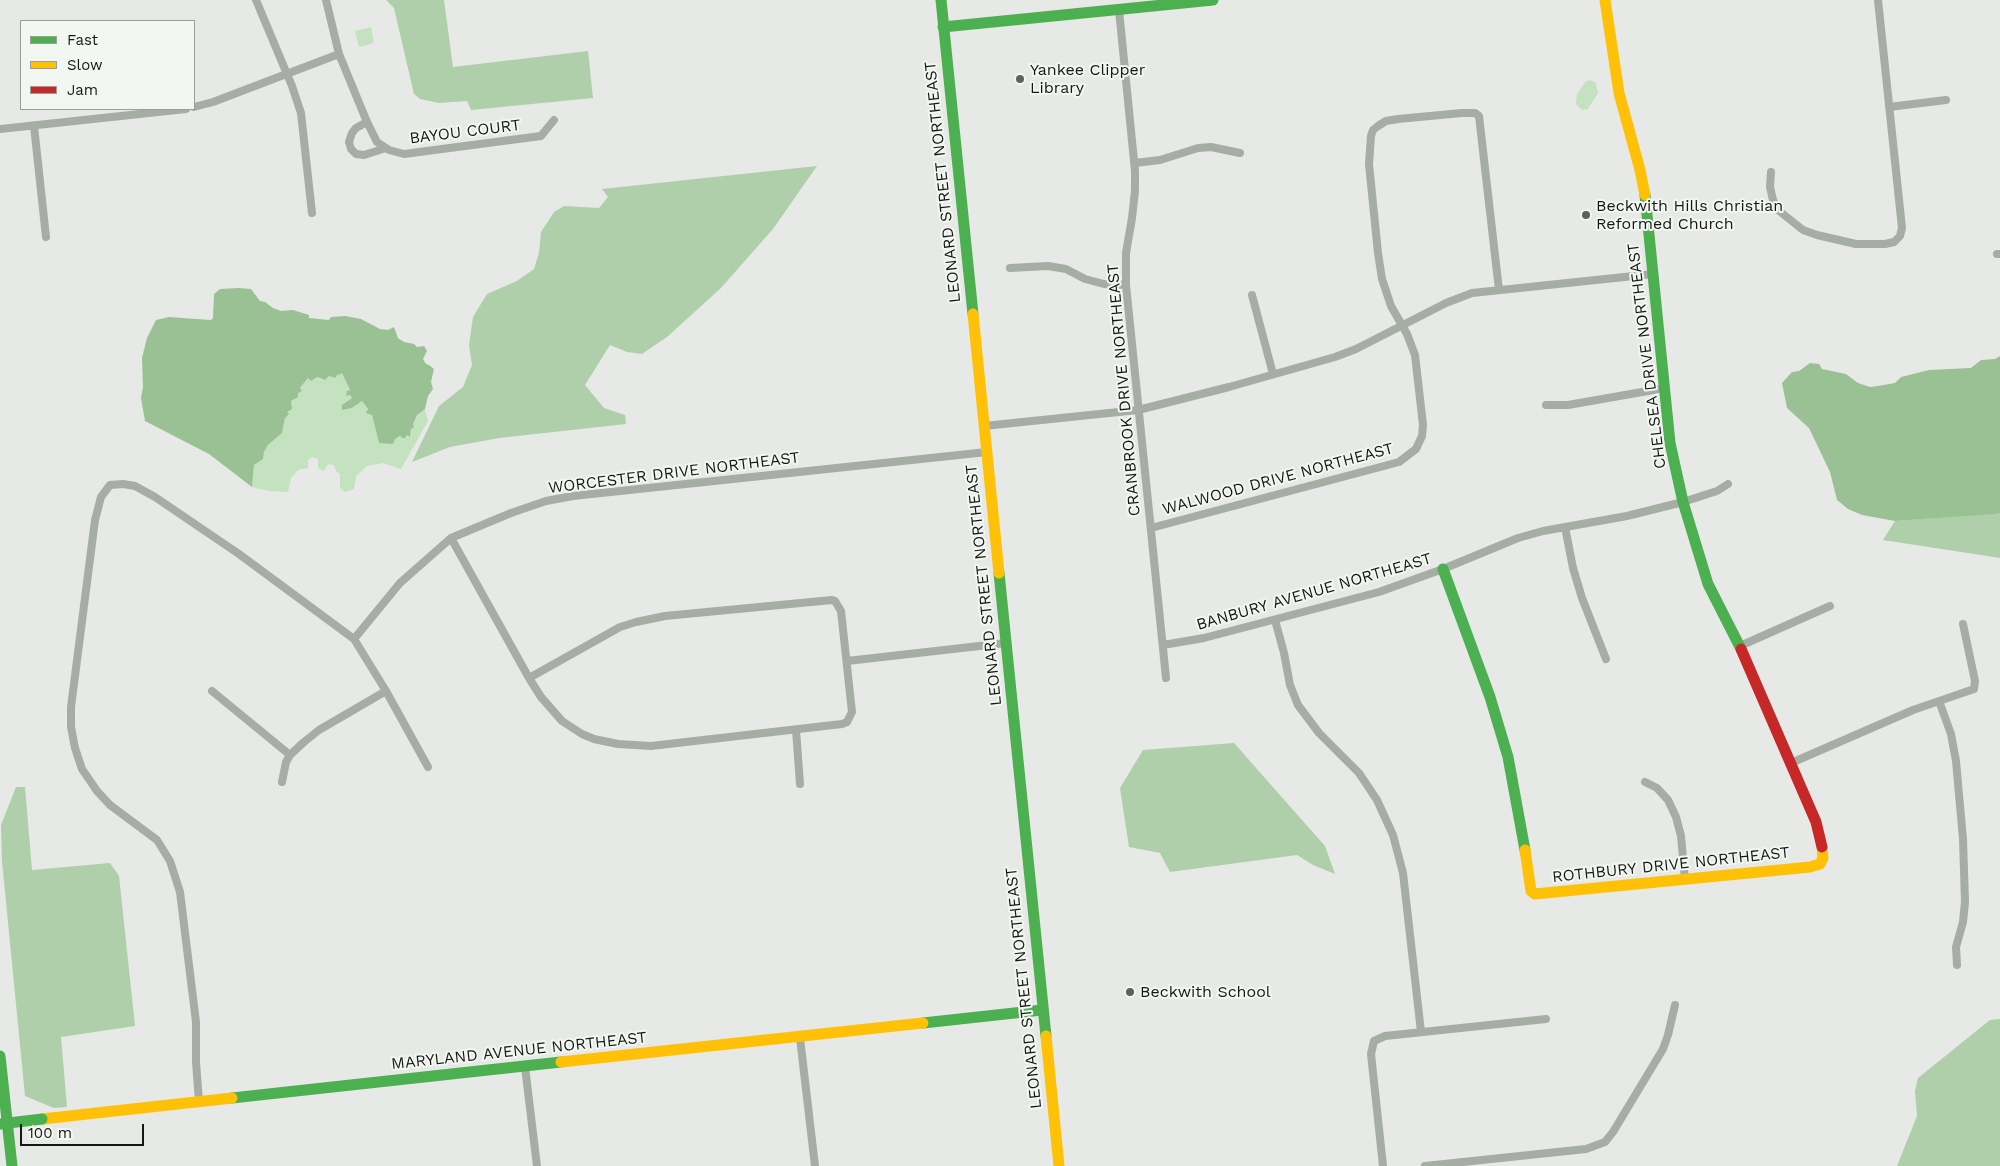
<!DOCTYPE html>
<style>
body{margin:0}
#map{position:relative;width:2000px;height:1166px;overflow:hidden;background:#e6e9e6;font-family:"Work Sans",sans-serif}
canvas{display:block}
.legend{position:absolute;left:20px;top:20px;width:175px;height:90px;box-sizing:border-box;background:#f3f7f2;border:1px solid #9b9e9a;margin:0;padding:6px 9px;list-style:none;font-size:15px;color:#171816}
.legend li{display:flex;align-items:center;gap:10px;height:25px}
.legend b{width:25px;border:1px solid #9b9e9a}
.scale{position:absolute;left:20px;top:1124px;width:124px;height:22px;box-sizing:border-box;border:2px solid #171816;border-top:0;padding-left:6px;font-size:15px;line-height:18px;white-space:nowrap;color:#171816;-webkit-text-stroke:4px #f3f7f2;paint-order:stroke}
</style>
<div id="map">
<canvas width="2000" height="1166"></canvas>
<ul class="legend">
<li><b style="height:6px;background:#4caf50"></b>Fast</li>
<li><b style="height:6px;background:#ffc107"></b>Slow</li>
<li><b style="height:6px;background:#c62828"></b>Jam</li>
</ul>
<div class="scale">100 m</div>
</div>
<script>
const context = document.querySelector('canvas').getContext('2d');
context.lineJoin = 'round';
function fillPath(path, color) { context.fillStyle = color; context.fill(path, 'evenodd'); }
const poly = rows => new Path2D(rows.map(r => 'M' + r).join(''));
function strokePath(path, color, width, dash) { context.strokeStyle = color; context.lineWidth = width; context.lineCap = dash ? 'butt' : 'round'; context.setLineDash(dash || []); context.stroke(path); }
function write(font, color, halo, rows, align = 'center') {
  context.font = font + ' "Work Sans",sans-serif'; context.lineWidth = 4; context.setLineDash([]); context.textBaseline = 'middle'; context.strokeStyle = halo; context.fillStyle = color; for (const [text, x, y, turn = 0] of rows) {
    context.save(); context.translate(x, y); context.rotate((+turn || 0) * Math.PI / 180); context.textAlign = isNaN(turn) ? turn : align; if (halo) context.strokeText(text, 0, 0); context.fillText(text, 0, 0); context.restore();
  }
}
const green = poly([
 [371,27,374,43,359,47,355,31],
 [1590,80,1596,83,1598,93,1588,109,1582,110,1576,104,1577,94,1586,81],
 [338,373,342,373,350,390,346,396,350,395,352,398,343,405,342,410,352,408,362,401,372,415,379,443,407,435,417,415,425,409,428,421,401,469,383,463,367,466,356,476,354,489,345,492,340,487,340,474,336,471,334,465,328,464,324,471,318,468,318,459,312,457,308,460,308,468,298,470,291,478,288,492,269,491,252,487,254,465,263,459,264,452,268,445,282,433,285,418,291,401,308,378,317,377,322,380,329,376,334,378]
]);
const forest = poly([
 [386,0,444,0,453,67,588,51,593,98,471,110,467,101,439,103,420,99,414,94,394,8],
 [817,166,773,229,721,288,667,337,642,354,627,352,610,345,585,385,604,408,625,415,626,424,499,438,450,447,412,462,439,406,463,387,472,365,469,345,473,317,487,294,517,281,534,269,539,253,541,232,554,212,564,206,599,208,608,197,602,189],
 [2000,513,2000,558,1883,540,1895,521],
 [1234,743,1325,846,1335,874,1313,865,1297,855,1170,872,1160,853,1129,847,1120,788,1143,750],
 [16,787,25,787,32,870,110,863,119,876,135,1026,61,1037,67,1107,54,1108,25,1096,2,861,1,825],
 [2000,1019,2000,1166,1897,1166,1917,1116,1915,1091,1918,1078,1990,1020]
]);
const water = poly([
 [239,288,251,289,260,301,265,302,273,308,281,311,293,310,309,315,309,318,329,320,331,317,345,316,361,319,380,329,388,330,394,327,398,338,404,342,414,344,417,347,424,346,427,351,423,359,426,364,429,365,434,369,431,382,433,389,428,396,425,409,417,415,413,424,414,427,411,429,410,437,407,435,405,438,402,438,400,436,395,439,393,444,379,443,372,415,366,413,368,409,362,401,352,408,342,410,342,405,352,398,350,395,346,396,347,391,350,390,342,373,339,375,338,374,335,378,329,376,325,380,317,377,311,381,308,378,300,388,302,391,298,393,298,397,291,401,292,409,287,412,289,414,285,418,282,433,268,445,264,452,263,459,254,465,252,487,209,454,145,421,141,398,143,387,142,358,147,338,156,320,169,317,211,320,213,318,214,294,220,289],
 [2000,356,2000,513,1995,514,1895,521,1862,515,1848,509,1837,500,1830,472,1809,428,1787,408,1782,383,1792,372,1799,371,1810,363,1819,364,1822,369,1846,374,1858,383,1870,387,1878,386,1895,383,1901,377,1929,370,1971,368,1981,360,1995,359]
]);
const street = poly([
 [256,0,292,86,301,113,312,213],
 [326,0,339,54,367,122,377,142,389,150,404,154,541,136,554,120],
 [1119,10,1135,171,1135,191,1132,218,1126,253,1126,285,1166,678],
 [194,107,213,102,339,54],
 [1889,107,1946,100],
 [367,122,356,128,352,133,349,142,351,149,356,154,364,155,386,148],
 [34,126,46,237],
 [0,129,186,109],
 [1135,163,1160,160,1198,148,1211,147,1240,153],
 [1771,172,1770,187,1773,200,1778,210,1803,230,1817,235,1856,244,1885,244,1894,242,1900,236,1902,228,1878,0],
 [1997,254,2000,254],
 [1010,268,1048,266,1066,269,1085,279,1104,284,1126,285],
 [1252,295,1273,374],
 [1546,405,1568,405,1665,388],
 [984,426,1138,410,1229,387,1335,357,1356,349,1446,303,1472,293,1653,274],
 [1565,527,1573,568,1582,598,1606,659],
 [1151,528,1399,462,1416,449,1422,436,1423,425,1415,355,1407,334,1391,306,1382,279,1378,253,1369,164,1371,136,1373,130,1378,126,1386,121,1398,119,1462,113,1475,113,1479,116,1499,290],
 [451,538,529,678,541,697,562,721,582,734,594,739,618,744,651,746,842,724,847,722,852,712,841,611,835,601,832,600,665,616,636,622,620,627,529,678],
 [1275,620,1284,653,1290,685,1298,705,1319,733,1359,773,1377,800,1393,835,1403,873,1421,1032],
 [354,639,400,583,451,538,511,513,546,501,573,496,987,452],
 [1163,645,1204,638,1379,592,1443,569,1518,538,1543,531,1627,516,1683,502,1717,491,1728,484],
 [1740,646,1830,606],
 [847,661,1006,643],
 [212,691,290,755],
 [1939,701,1951,734,1956,761,1963,839,1965,902,1963,922,1956,947,1957,965],
 [796,730,800,784],
 [1791,763,1913,710,1974,689,1975,681,1963,624],
 [282,782,286,762,290,755,304,742,319,730,386,691],
 [1645,782,1657,788,1668,800,1676,817,1681,836,1685,880],
 [800,1038,815,1166],
 [525,1067,537,1166],
 [199,1102,196,1062,196,1022,180,892,170,861,157,840,110,805,97,791,82,769,75,748,71,727,71,707,95,520,101,497,110,485,123,484,135,486,155,497,239,554,354,639,386,691,428,767],
 [1383,1166,1371,1054,1374,1041,1385,1036,1546,1019],
 [1425,1166,1586,1149,1605,1142,1613,1132,1663,1049,1668,1035,1675,1005]
]);
const fast = poly([
 [941,0,973,314],
 [943,27,1213,0],
 [1645,195,1670,443,1683,502,1708,584,1741,649],
 [1443,569,1490,697,1508,757,1525,850],
 [999,573,1046,1036],
 [923,1023,1042,1010],
 [0,1056,12,1166],
 [232,1098,561,1062]
]);
const slow = poly([
 [1605,0,1619,93,1640,170,1645,195],
 [973,314,999,573],
 [1525,850,1531,891,1535,894,1810,867,1820,864,1823,858,1822,847],
 [1046,1036,1059,1166],
 [561,1062,923,1023],
 [42,1119,232,1098]
]);
const jam = poly([
 [1741,649,1816,822,1822,847]
]);
const fastBridge = poly([
 [0,1124,42,1119]
]);
const markers = [
 [1020,79,5,"#5f615f"],
 [1586,215,5,"#5f615f"],
 [1130,992,5,"#5f615f"]
];
const poiNames = [
 ["Yankee Clipper",1030,70],
 ["Library",1030,88],
 ["Beckwith Hills Christian",1596,206],
 ["Reformed Church",1596,224],
 ["Beckwith School",1140,992]
];
const streetNames = [
 ["BAYOU COURT",465,132,-7],
 ["LEONARD STREET NORTHEAST",943,182,-96],
 ["CHELSEA DRIVE NORTHEAST",1647,356,-97],
 ["CRANBROOK DRIVE NORTHEAST",1124,390,-95],
 ["WORCESTER DRIVE NORTHEAST",674,473,-7],
 ["WALWOOD DRIVE NORTHEAST",1278,479,-15],
 ["LEONARD STREET NORTHEAST",984,585,-96],
 ["BANBURY AVENUE NORTHEAST",1314,592,-16],
 ["ROTHBURY DRIVE NORTHEAST",1671,865,-6],
 ["LEONARD STREET NORTHEAST",1024,988,-96],
 ["MARYLAND AVENUE NORTHEAST",519,1051,-6]
];
fillPath(green, '#c5e2c0');
fillPath(forest, '#afcfaa');
fillPath(water, '#9ac193');
strokePath(street, '#a6ada5', 8);
strokePath(fast, '#4caf50', 11);
strokePath(slow, '#ffc107', 11);
strokePath(jam, '#c62828', 11);
strokePath(fastBridge, '#4caf50', 11);
for (const [x, y, r, color] of markers) { const dot = new Path2D(); dot.arc(x, y, r, 0, 2 * Math.PI); context.fillStyle = color; context.fill(dot); strokePath(dot, '#f3f7f2', 2); }
write('16px', '#171816', '#f3f7f2', poiNames, 'left');
write('16px', '#171816', '#f3f7f2', streetNames);
</script>
